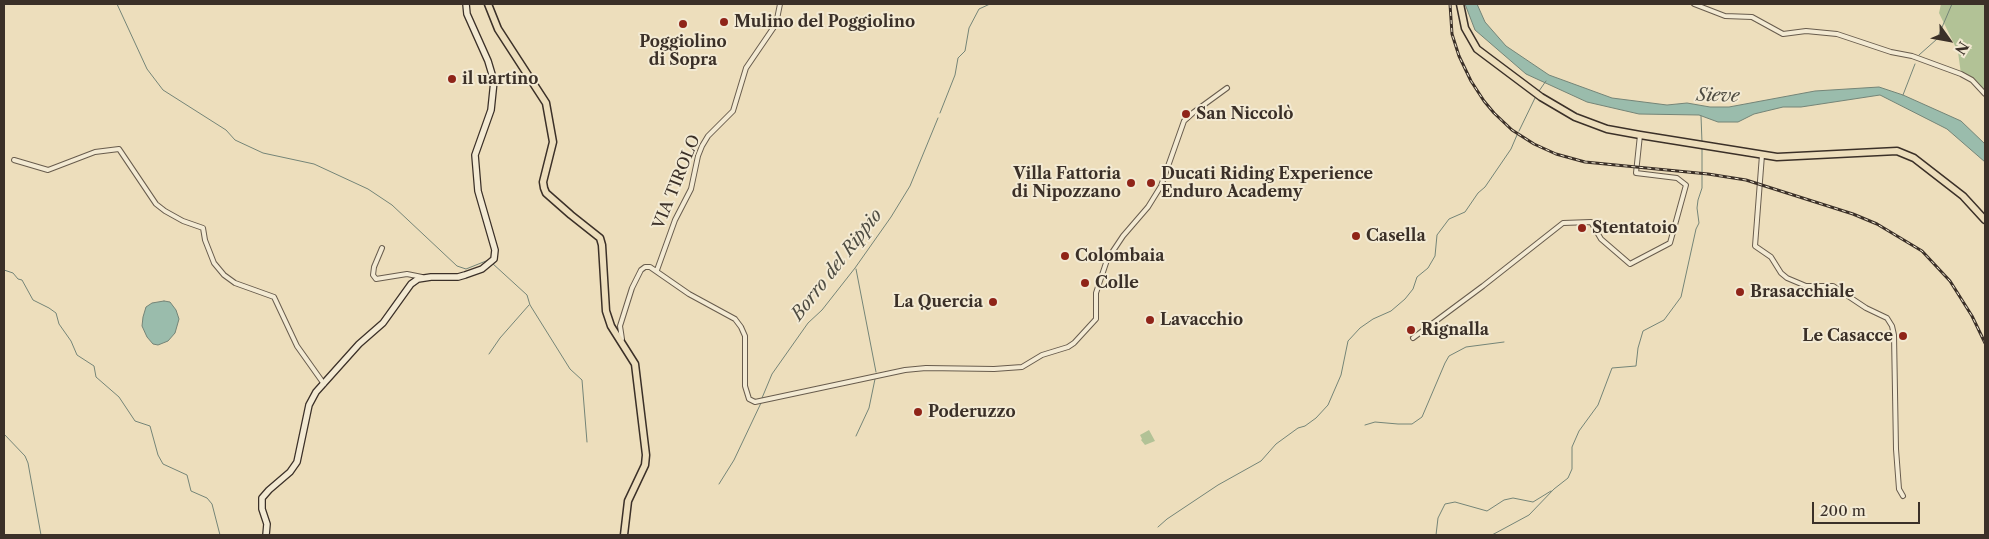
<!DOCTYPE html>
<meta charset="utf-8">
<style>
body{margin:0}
#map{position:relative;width:1989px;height:539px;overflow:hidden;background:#eddebc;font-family:"Libre Caslon Text",serif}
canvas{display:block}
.frame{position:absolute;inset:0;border:5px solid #3b3028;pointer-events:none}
.north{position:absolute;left:1924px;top:15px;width:50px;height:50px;-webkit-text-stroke:4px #f3ead3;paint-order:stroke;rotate:122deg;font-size:14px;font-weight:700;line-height:20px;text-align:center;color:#3b3028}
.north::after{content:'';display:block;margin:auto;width:18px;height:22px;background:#3b3028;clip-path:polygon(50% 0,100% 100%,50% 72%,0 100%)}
.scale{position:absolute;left:1812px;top:502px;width:108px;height:22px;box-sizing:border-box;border:2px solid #3b3028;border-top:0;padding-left:6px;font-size:15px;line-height:18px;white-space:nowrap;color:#3b3028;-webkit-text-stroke:4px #f3ead3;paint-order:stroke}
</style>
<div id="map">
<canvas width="1989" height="539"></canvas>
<div class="frame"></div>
<div class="north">N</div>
<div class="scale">200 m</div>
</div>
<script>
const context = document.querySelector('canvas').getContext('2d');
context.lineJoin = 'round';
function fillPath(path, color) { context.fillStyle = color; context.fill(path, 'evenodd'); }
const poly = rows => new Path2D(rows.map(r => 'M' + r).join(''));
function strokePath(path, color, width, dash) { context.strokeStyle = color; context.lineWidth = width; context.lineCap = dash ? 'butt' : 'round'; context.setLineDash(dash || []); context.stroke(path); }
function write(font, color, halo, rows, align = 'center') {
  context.font = font + ' "Libre Caslon Text",serif'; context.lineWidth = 4; context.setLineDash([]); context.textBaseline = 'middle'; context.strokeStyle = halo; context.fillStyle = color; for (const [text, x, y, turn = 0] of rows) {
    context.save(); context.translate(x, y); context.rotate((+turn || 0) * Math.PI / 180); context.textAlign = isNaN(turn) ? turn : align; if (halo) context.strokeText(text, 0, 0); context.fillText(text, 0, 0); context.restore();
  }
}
const green = poly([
 [1941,4,1985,4,1985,94,1972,80,1961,74,1958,52,1939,13],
 [1149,430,1155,441,1145,445,1141,440,1142,439,1140,435]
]);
const water = poly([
 [1465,4,1477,4,1485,22,1506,46,1549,75,1612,98,1667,105,1687,103,1710,107,1729,107,1815,91,1879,87,1903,95,1961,121,1985,144,1985,162,1947,129,1880,95,1801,107,1783,107,1754,114,1738,122,1718,122,1699,115,1639,114,1587,102,1526,74,1475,30,1465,4],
 [164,301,170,302,176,310,179,319,175,333,168,341,158,345,153,344,147,337,142,326,143,317,146,307,152,303,164,301]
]);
const stream = poly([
 [117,4,147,69,163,90,226,130,235,140,263,153,314,164,368,189,392,205,457,266,466,269,486,261,488,261],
 [1919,55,1937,39,1952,4],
 [1539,91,1546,81],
 [1903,95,1915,64],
 [940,113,955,75,958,58,965,51,969,28,979,9,990,4],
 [1701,116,1702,142],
 [1519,131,1535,98],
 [492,263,527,295,530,305,570,369,582,380,587,442],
 [856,269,876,372],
 [4,270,13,273,18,279,22,280,33,300,49,308,56,313,59,324,71,341,77,355,94,366,96,377,119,397,135,421,150,426,158,455,163,464,187,475,191,491,207,498,212,504,220,535],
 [489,354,500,338,529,305],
 [762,398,772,374,808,323,822,310,855,268,891,217,910,186,938,118],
 [1365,425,1375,422,1398,424,1412,424,1422,417,1445,363,1449,356,1466,347,1504,342],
 [4,434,25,456,28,463,41,535],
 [856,436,869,408,875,379],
 [719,484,734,460,761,403],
 [1158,527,1167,519,1218,485,1261,461,1276,444,1298,428,1305,426,1316,418,1328,405,1341,375,1348,341,1360,328,1373,319,1391,311,1405,299,1413,289,1417,277,1428,268,1435,256,1437,235,1449,219,1465,212,1478,193,1485,187,1511,149,1517,135],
 [1436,535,1438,518,1445,504,1455,502,1487,511,1504,500,1513,498,1533,502,1551,491],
 [1492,535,1529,515,1554,489,1568,478,1572,469,1572,447,1579,431,1598,405,1612,368,1636,366,1638,348,1643,331,1664,320,1681,297,1696,229,1699,223,1697,208,1698,200,1702,188,1702,148]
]);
const minor = poly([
 [1694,4,1725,16,1752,17,1783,34,1806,31,1837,34,1891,52,1912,56,1961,74,1972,80,1985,94],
 [1762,155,1755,246,1771,257,1781,273,1787,278,1806,286,1833,286,1866,308,1887,318,1892,326,1894,335,1896,449,1899,489,1903,496],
 [14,160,48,170,95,152,119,149,156,204,165,211,183,221,203,228,205,240,214,263,224,275,235,283,274,297,297,346,324,384],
 [382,248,374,267,373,275,376,279,407,274,422,277],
 [657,270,675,220,691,189,698,156,702,146,708,136,733,111,746,68,776,24,780,4],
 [1413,338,1483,286,1563,223,1591,222,1601,239,1630,264,1670,243,1686,185,1677,178,1636,173,1640,135],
 [622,339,620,326,632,288,641,270,645,267,650,267,689,294,735,319,741,327,745,336,745,386,749,399,755,402,905,370,926,368,994,369,1022,367,1042,355,1068,347,1074,343,1096,319,1096,293,1107,260,1123,236,1148,207,1161,186,1184,121,1194,112,1227,88]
]);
const secondary = poly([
 [266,535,267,524,262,509,262,498,269,490,290,472,297,462,309,405,316,392,359,344,383,323,411,284,418,279,431,277,458,277,465,275,482,269,494,259,495,250,478,191,475,155,491,110,494,81,488,61,467,14,466,4]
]);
const primary = poly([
 [488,4,498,29,546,103,553,142,543,182,544,188,546,193,571,215,600,238,602,245,606,311,611,326,635,364,646,455,645,465,628,501,624,535],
 [1460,4,1465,28,1477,49,1541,97,1575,117,1607,129,1640,135,1777,157,1897,151,1914,158,1963,196,1985,220]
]);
const rail = poly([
 [1450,4,1452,34,1459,56,1471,81,1484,101,1494,113,1512,130,1534,144,1556,154,1585,162,1708,174,1746,180,1853,214,1877,224,1922,251,1950,281,1972,316,1985,343]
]);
const markers = [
 [724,22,5,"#8f2418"],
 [683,24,5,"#8f2418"],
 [452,79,5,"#8f2418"],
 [1186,114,5,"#8f2418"],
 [1131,183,5,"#8f2418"],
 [1151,183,5,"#8f2418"],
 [1582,228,5,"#8f2418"],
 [1356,236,5,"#8f2418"],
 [1065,256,5,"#8f2418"],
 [1085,283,5,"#8f2418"],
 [1740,292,5,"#8f2418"],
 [993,302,5,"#8f2418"],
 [1150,320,5,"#8f2418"],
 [1411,330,5,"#8f2418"],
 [1903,336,5,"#8f2418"],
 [918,412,5,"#8f2418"]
];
const poiNames = [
 ["Mulino del Poggiolino",734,22],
 ["Poggiolino",683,42,"center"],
 ["di Sopra",683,60,"center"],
 ["il uartino",462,79],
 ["San Niccolò",1196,114],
 ["Villa Fattoria",1121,174,"right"],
 ["di Nipozzano",1121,192,"right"],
 ["Ducati Riding Experience",1161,174],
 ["Enduro Academy",1161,192],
 ["Stentatoio",1592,228],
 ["Casella",1366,236],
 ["Colombaia",1075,256],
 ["Colle",1095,283],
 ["Brasacchiale",1750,292],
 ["La Quercia",983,302,"right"],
 ["Lavacchio",1160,320],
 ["Rignalla",1421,330],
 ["Le Casacce",1893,336,"right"],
 ["Poderuzzo",928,412]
];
const streetNames = [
 ["VIA TIROLO",677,182,-68]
];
const waterNames = [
 ["Sieve",1718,96,1],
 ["Borro del Rippio",837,265,-52]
];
fillPath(green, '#b2c296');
fillPath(water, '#9abcac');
strokePath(water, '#748477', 1);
strokePath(stream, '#748477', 1);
strokePath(minor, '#685c4d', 6);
strokePath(secondary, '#3b3028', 8);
strokePath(primary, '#3b3028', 9);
strokePath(minor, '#f3ead3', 4);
strokePath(secondary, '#f3ead3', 5.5);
strokePath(primary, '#eddebc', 6);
strokePath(rail, '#3b3028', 3);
strokePath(rail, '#f3ead3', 1, [4]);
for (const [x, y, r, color] of markers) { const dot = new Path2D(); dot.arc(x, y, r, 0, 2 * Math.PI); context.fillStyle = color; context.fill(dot); strokePath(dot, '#f3ead3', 2); }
write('bold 16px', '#3b3028', '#f3ead3', poiNames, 'left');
write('16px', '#3b3028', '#f3ead3', streetNames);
write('italic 18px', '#4e4c42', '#f3ead3', waterNames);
</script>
